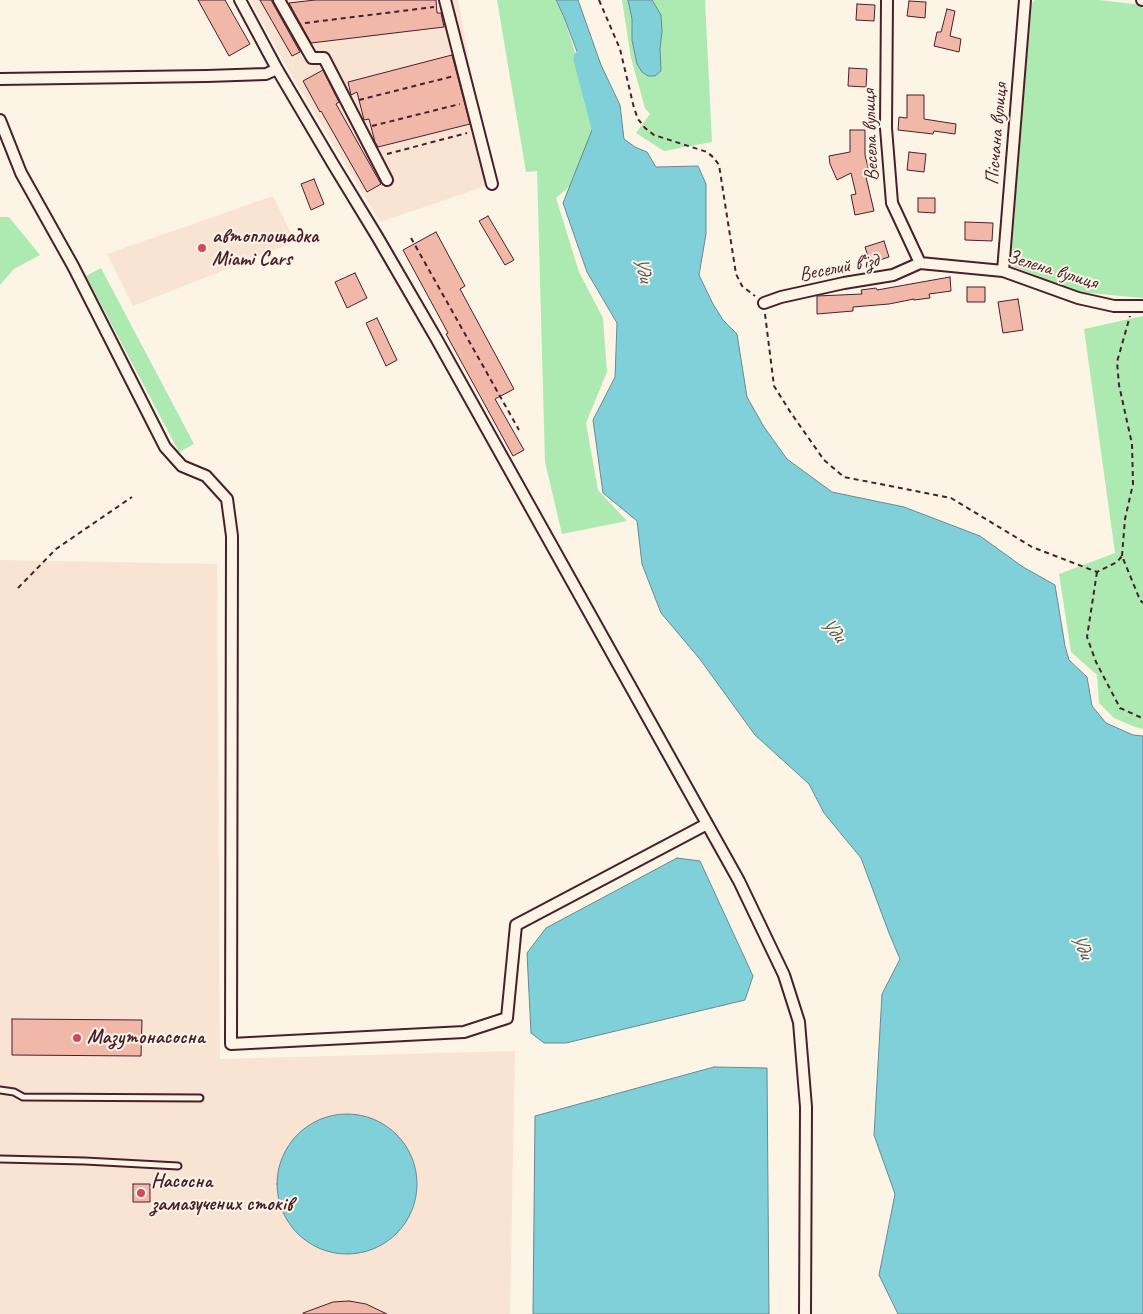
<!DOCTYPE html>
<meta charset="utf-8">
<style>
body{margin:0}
canvas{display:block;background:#fcf5e5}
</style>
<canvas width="1143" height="1314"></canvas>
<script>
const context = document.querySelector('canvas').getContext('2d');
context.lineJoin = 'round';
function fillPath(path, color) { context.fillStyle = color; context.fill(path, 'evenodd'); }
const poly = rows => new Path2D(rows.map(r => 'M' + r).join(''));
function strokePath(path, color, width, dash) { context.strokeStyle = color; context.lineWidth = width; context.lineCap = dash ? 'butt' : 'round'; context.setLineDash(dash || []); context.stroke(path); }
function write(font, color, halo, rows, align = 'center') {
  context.font = font + ' Caveat,sans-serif'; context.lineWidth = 4; context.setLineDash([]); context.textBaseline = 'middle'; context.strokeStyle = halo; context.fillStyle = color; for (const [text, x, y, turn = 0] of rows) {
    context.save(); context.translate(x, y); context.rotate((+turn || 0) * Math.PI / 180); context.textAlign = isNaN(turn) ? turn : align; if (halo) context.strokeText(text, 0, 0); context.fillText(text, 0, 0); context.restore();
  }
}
const built = poly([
 [250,0,458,0,492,184,380,222,285,64],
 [273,196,295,242,133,306,107,254],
 [0,560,217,564,220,1059,515,1051,510,1314,0,1314]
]);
const green = poly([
 [497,0,555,0,564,18,587,90,600,161,556,198,579,272,603,318,607,372,586,423,598,490,627,521,562,534,545,462,537,171,526,172],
 [622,0,705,0,712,142,664,151,636,133,650,114,645,108,631,58],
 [1035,0,1099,0,1143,5,1143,298,1078,292,1009,265,1028,11,1032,3],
 [0,217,9,217,40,255,14,269,0,285],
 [101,268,194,444,179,452,86,276],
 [1143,316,1143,729,1135,727,1114,718,1099,703,1097,675,1071,652,1059,574,1115,553,1084,329]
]);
const water = poly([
 [556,0,578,0,601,65,620,105,624,139,635,147,647,152,656,167,698,166,706,184,706,234,699,275,713,304,723,320,737,334,747,397,764,427,787,459,832,492,904,507,980,536,1023,567,1055,585,1065,646,1069,660,1087,677,1092,706,1106,723,1133,735,1143,736,1143,1314,898,1314,879,1275,895,1194,874,1135,882,994,900,959,889,933,861,858,824,813,809,784,755,735,699,658,661,613,642,564,637,521,603,493,593,420,615,377,617,323,587,272,563,203,594,125,596,98,584,70,564,17,556,0],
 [628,0,652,0,661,15,662,31,660,49,661,71,655,76,648,76,642,72,637,64,632,40,632,19,628,0],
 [677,858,700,861,753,976,745,1000,566,1043,544,1043,531,1033,527,953,546,928,677,858],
 [714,1067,767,1068,769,1314,533,1314,535,1116,714,1067],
 '277 1184a70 70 0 1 1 140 0a70 70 0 1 1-140 0Z'
]);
const river = poly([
 [584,59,603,131]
]);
const building = poly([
 [198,0,225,0,250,44,229,56,198,0],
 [260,0,271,0,300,52,292,56,260,0],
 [315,0,436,0,437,13,441,13,444,27,311,43,289,3,315,0],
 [909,1,926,2,925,18,907,16,909,1],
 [857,4,875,5,874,21,856,20,857,4],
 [947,9,955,11,950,36,961,39,959,52,934,46,937,32,941,32,947,9],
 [452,55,470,124,378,147,375,142,369,119,364,120,357,92,351,95,348,82,452,55],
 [849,68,867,69,866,87,848,86,849,68],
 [323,70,339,102,336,104,381,184,367,192,321,111,320,112,303,81,323,70],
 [907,95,924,95,924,119,956,124,955,134,934,131,933,134,898,130,899,117,907,118,907,95],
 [850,130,865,130,865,155,870,176,866,177,874,211,855,215,851,195,856,194,851,173,837,180,830,164,829,156,850,152,850,130],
 [909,152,926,154,924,172,907,170,909,152],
 [314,179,324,204,311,210,301,184,314,179],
 [918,198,935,198,935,213,918,212,918,198],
 [488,216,514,260,505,265,479,221,488,216],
 [965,222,993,223,992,241,965,240,965,222],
 [436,232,465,286,460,289,514,389,495,399,524,450,513,456,446,334,448,333,403,250,436,232],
 [884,241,889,257,870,263,865,247,884,241],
 [355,273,367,298,347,308,335,282,355,273],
 [950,277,951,291,929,294,930,298,914,300,914,299,889,304,853,307,853,311,817,314,817,296,862,294,861,290,876,288,877,290,950,277],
 [967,287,985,287,985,302,967,302,967,287],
 [1018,299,1023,330,1003,333,998,302,1018,299],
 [377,318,397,360,386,366,366,323,377,318],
 [12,1019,142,1020,141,1056,12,1055,12,1019],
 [133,1184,150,1184,150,1202,133,1202,133,1184],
 [349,1301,366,1304,387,1314,303,1314,303,1313,333,1302,349,1301]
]);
const path = poly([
 [599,0,620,49,634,108,638,119,645,128,654,135,707,152,714,158,719,165,736,274,742,286,755,296],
 [305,23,434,7],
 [359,100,454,76],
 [372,126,460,104],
 [387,154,467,133],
 [411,238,519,430],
 [765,314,774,386,791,413,824,460,844,477,951,498,1032,547,1097,572,1117,562,1122,556,1140,600,1143,603],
 [1122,556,1125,519,1133,484,1132,444,1119,385,1117,362,1130,316],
 [1097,572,1087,637,1096,662,1120,708,1140,717,1143,718],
 [18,588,56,549,132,497]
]);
const lane = poly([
 [0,1090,14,1092,23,1097,200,1098],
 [0,1159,85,1161,178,1166]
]);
const street = poly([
 [240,0,277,69,333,164,378,238,436,338,739,881,784,975,799,1022,806,1107,805,1314],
 [279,0,312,58,324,58,387,180],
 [445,0,492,184],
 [887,0,886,128,892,203,920,263],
 [1142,0,1143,0],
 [0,79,207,76,266,74,277,69],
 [0,120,21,173,73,266,165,447,182,466,206,476,227,499,232,536,231,1044,464,1032,507,1018,516,925,707,824],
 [1003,271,1025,0],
 [764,303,781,297,844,283,893,275,920,263,1003,271,1078,298,1114,306,1143,306]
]);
const markers = [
 [202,248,5,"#d1495b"],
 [77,1038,5,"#d1495b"],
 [141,1193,5,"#d1495b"]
];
const streetNames = [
 ["Пісчана вулиця",997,134,-85],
 ["Весела вулиця",871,135,-92],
 ["Веселий в’їзд",839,268,-11],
 ["Зелена вулиця",1052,270,17]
];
const poiNames = [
 ["автоплощадка",212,237],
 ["Miami Cars",212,260],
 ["Мазутонасосна",87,1038],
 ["Насосна",151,1182],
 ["замазучених стоків",151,1205]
];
const waterNames = [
 ["Уди",642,269,73],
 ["Уди",832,630,45],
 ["Уди",1081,946,63]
];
fillPath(built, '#f9e3d3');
fillPath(green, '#aceab1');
fillPath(water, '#7fd0d8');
strokePath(water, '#6a8993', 1);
strokePath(river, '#7fd0d8', 21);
fillPath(building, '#f1b8a9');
strokePath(building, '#4a1f2b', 1);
strokePath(lane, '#4a1f2b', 9);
strokePath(street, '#4a1f2b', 14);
strokePath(path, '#4a1f2b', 2, [5, 4]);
strokePath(lane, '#fcf5e5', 5);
strokePath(street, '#fcf5e5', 10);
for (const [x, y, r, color] of markers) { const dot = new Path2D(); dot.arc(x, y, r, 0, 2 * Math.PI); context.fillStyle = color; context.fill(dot); strokePath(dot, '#fcf5e5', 2); }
write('20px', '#4a1f2b', '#fcf5e5', streetNames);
write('bold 20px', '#4a1f2b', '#fcf5e5', poiNames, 'left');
write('italic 21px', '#5a545f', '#fcf5e5', waterNames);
</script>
